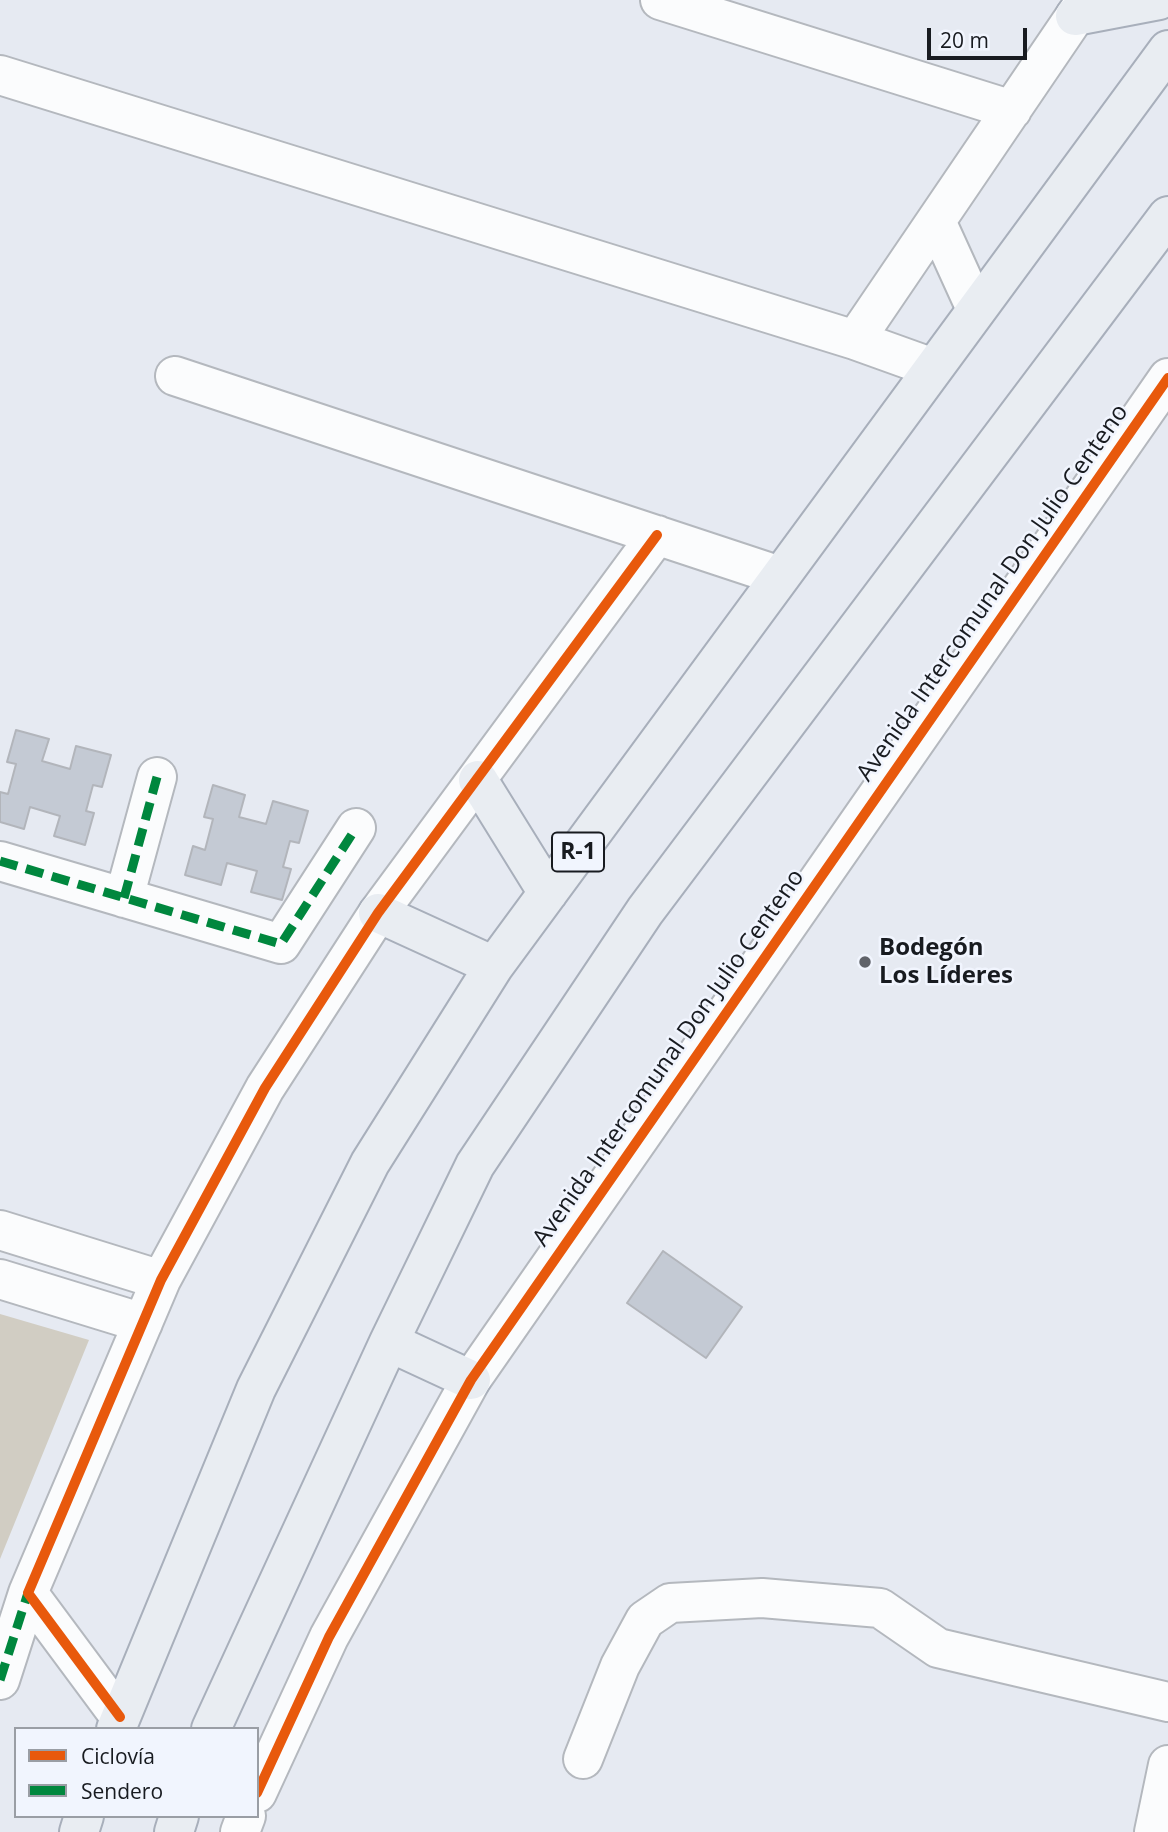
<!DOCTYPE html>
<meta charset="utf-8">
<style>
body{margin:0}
#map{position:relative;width:1168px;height:1832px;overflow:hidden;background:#e6eaf2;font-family:"Open Sans",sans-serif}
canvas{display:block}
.legend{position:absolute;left:14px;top:1727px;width:245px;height:91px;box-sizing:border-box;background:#f1f5fe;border:2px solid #9a9ea5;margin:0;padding:9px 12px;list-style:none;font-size:21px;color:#181b20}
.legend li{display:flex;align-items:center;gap:14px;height:35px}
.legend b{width:35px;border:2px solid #9a9ea5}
.scale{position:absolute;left:927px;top:28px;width:100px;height:32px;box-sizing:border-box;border:4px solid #181b20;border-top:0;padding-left:9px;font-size:21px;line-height:24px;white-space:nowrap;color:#181b20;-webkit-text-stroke:5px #f1f5fe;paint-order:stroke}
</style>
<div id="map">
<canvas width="1168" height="1832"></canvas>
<ul class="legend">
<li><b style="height:9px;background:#e8590c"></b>Ciclovía</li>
<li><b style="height:9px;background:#00873e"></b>Sendero</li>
</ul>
<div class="scale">20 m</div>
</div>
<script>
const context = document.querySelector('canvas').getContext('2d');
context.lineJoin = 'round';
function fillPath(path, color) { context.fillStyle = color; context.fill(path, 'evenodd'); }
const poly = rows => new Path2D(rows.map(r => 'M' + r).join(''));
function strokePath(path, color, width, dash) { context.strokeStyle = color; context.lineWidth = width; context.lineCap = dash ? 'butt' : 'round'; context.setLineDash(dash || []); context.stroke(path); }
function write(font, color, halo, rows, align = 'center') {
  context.font = font + ' "Open Sans",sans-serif'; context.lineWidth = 5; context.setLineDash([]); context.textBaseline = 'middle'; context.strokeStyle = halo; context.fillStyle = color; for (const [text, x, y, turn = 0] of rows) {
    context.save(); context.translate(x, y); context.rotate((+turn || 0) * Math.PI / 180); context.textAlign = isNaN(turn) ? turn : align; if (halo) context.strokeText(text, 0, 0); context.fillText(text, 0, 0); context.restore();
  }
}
const green = poly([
 [0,1314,89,1340,0,1559]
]);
const building = poly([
 [16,730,49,739,42,761,70,769,76,746,111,755,102,787,93,785,86,811,94,813,85,845,54,836,60,816,30,807,24,829,0,822,0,792,8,794,16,764,7,762,16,730],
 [213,785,245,795,239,817,266,824,273,801,308,811,299,843,290,841,283,867,291,869,282,900,251,892,257,871,227,863,221,885,185,875,193,846,205,850,213,819,204,817,213,785],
 [663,1251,742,1307,706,1358,627,1303,663,1251]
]);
const minor = poly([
 [660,0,1012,110],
 [0,75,855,340,933,368],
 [936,221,976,309],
 [855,340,1086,0],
 [175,376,780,576],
 [0,861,281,944,356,828],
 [124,898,157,777],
 [0,1230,161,1280],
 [0,1279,143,1323],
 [0,1680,28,1593],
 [120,1717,28,1593,161,1280,265,1088,378,913,657,535],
 [583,1759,620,1666,645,1620,670,1603,762,1598,880,1608,938,1648,1168,1702],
 [257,1793,329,1637,471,1380,1168,378],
 [240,1832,246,1816],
 [1154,1832,1168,1765]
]);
const major = poly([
 [1075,16,1159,0],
 [478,780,548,893],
 [378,913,494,966],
 [389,1342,471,1380],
 [116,1729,256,1389,370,1163,494,966,1168,50],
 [211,1729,389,1342,475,1165,645,911,1168,216],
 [79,1832,84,1816],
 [174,1832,179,1816]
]);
const quiet = poly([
 [0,861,281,944,356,828],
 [124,898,157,777],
 [0,1680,28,1593]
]);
const cycleway = poly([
 [120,1717,28,1593,161,1280,265,1088,378,913,657,535],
 [257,1793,329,1637,471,1380,1168,378]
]);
const markers = [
 [865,962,7,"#60636a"]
];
const shields = [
 [578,852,52]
];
const shieldNames = [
 ["R-1",578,852]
];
const streetNames = [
 ["Avenida Intercomunal Don Julio Centeno",993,593,-55],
 ["Avenida Intercomunal Don Julio Centeno",669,1058,-55]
];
const poiNames = [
 ["Bodegón",879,948],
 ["Los Líderes",879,976]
];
fillPath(green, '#d1cdc3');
fillPath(building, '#c4cad4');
strokePath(building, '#b2b5bb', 2);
strokePath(minor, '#b4b8be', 42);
strokePath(major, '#a8afbb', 42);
strokePath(minor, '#fbfcfd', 38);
strokePath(major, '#e9edf2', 38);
strokePath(quiet, '#00873e', 9, [18, 9]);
strokePath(cycleway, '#e8590c', 10);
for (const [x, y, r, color] of markers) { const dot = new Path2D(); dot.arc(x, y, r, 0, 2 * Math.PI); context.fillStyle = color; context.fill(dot); strokePath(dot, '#f1f5fe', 2.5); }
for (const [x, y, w] of shields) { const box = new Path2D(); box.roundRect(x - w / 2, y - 19.5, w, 39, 5); context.fillStyle = '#f1f5fe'; context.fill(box); strokePath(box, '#181b20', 2); }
write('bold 23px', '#181b20', null, shieldNames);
write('24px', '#181b20', '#f1f5fe', streetNames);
write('bold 24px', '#181b20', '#f1f5fe', poiNames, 'left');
</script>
